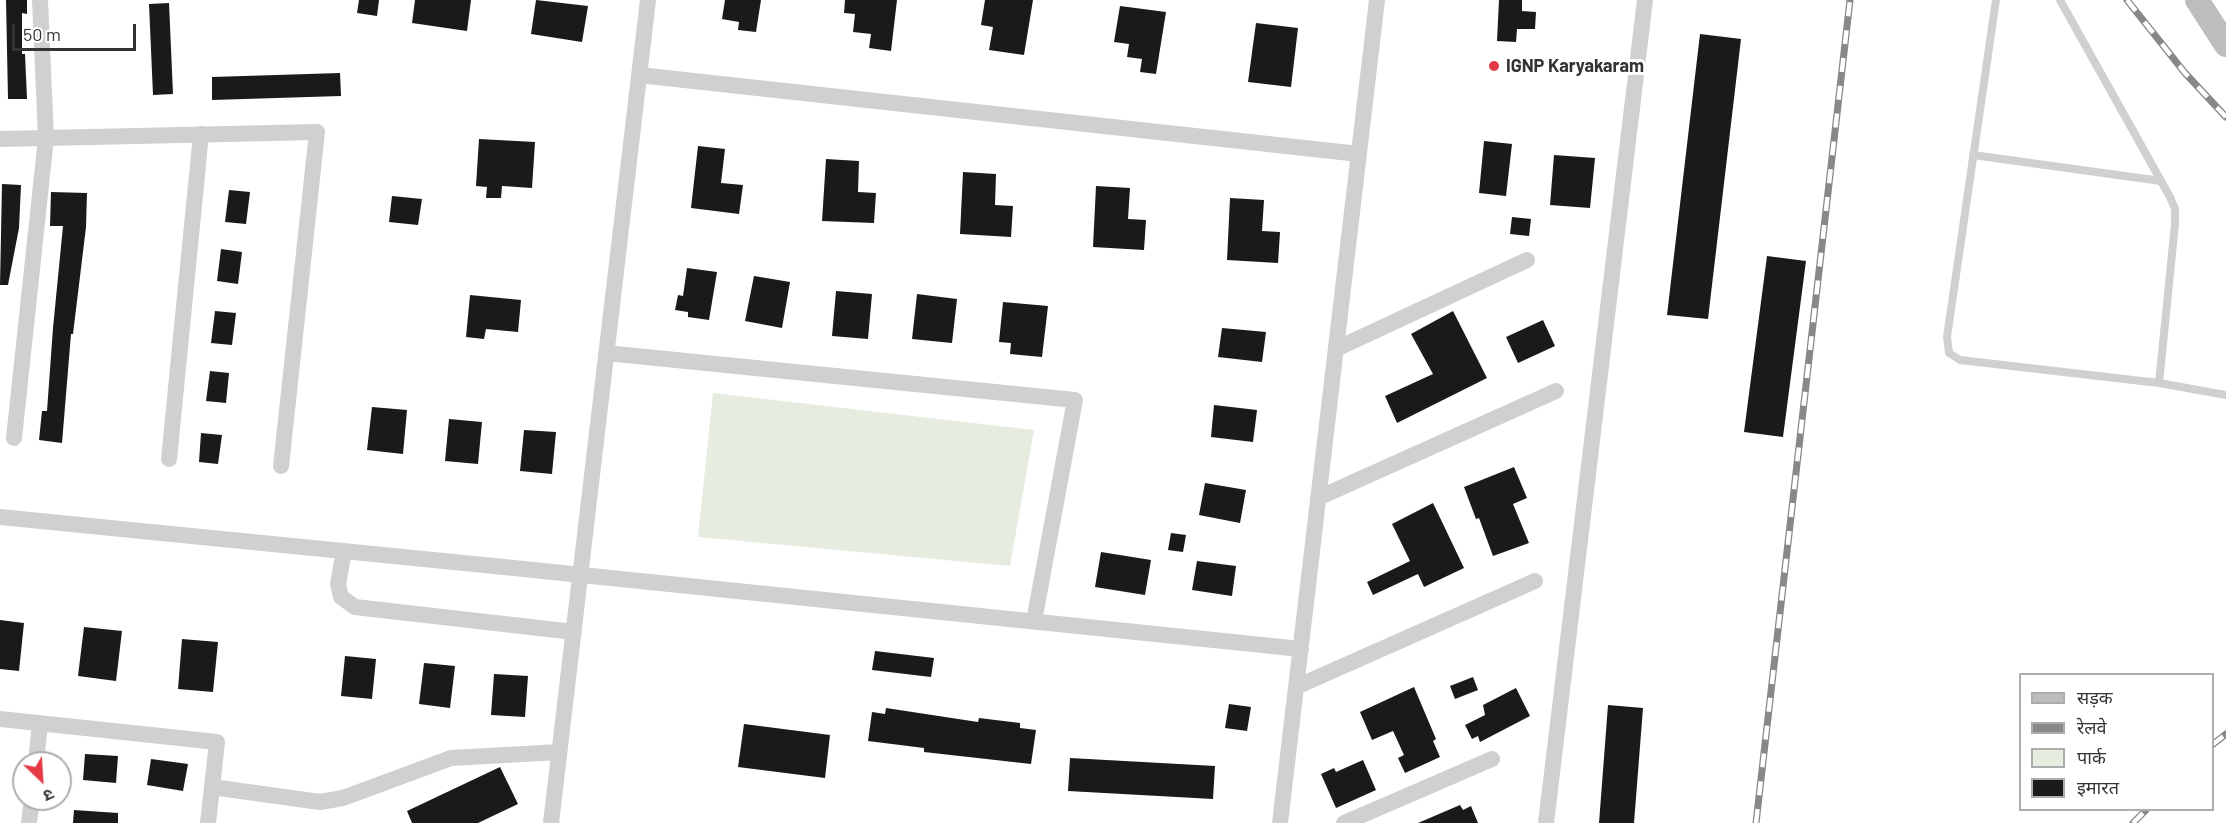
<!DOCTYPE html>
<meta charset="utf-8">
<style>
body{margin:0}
#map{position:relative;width:2226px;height:823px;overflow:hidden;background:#fff;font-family:Barlow,"Noto Sans Devanagari",sans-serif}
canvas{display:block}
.legend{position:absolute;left:2019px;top:673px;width:195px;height:138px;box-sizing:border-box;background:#fff;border:2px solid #adadad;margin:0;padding:8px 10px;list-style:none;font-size:18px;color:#333}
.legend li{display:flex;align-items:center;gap:12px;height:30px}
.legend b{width:30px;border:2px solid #adadad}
.north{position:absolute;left:12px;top:751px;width:60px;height:60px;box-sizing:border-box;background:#fff;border:2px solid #adadad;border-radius:50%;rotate:155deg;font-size:16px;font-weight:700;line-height:24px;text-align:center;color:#333}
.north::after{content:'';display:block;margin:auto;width:21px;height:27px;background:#e63946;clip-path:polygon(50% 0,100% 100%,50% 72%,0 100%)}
.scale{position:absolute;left:12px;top:24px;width:124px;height:27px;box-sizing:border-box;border:3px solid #333;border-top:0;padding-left:8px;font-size:18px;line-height:21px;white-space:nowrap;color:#333;-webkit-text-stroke:4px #fff;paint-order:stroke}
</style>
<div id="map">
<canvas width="2226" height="823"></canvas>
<ul class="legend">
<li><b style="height:8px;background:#bdbdbd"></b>सड़क</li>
<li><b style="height:8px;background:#888"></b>रेलवे</li>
<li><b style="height:16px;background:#e6ecdf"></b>पार्क</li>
<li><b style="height:16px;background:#1a1a1a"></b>इमारत</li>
</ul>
<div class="north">उ</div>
<div class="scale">50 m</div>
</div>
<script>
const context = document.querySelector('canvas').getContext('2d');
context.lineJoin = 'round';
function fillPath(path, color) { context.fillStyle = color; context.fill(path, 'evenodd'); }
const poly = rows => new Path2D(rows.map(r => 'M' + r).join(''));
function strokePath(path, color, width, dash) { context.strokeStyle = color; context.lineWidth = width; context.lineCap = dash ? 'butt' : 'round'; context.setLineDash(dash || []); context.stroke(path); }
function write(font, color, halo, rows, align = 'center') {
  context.font = font + ' Barlow,sans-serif'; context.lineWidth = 6; context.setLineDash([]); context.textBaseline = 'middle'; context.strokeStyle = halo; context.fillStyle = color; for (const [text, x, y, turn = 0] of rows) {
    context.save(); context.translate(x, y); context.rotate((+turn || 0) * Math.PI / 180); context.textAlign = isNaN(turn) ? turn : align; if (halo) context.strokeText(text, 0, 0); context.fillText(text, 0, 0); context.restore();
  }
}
const green = poly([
 [713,393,1034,430,1010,566,698,537]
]);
const building = poly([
 [6,0,27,0,27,14,22,13,22,54,25,54,27,99,8,99],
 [359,0,379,0,377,16,357,13],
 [415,0,471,0,467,31,412,23],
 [536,0,588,6,582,42,531,34],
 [725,0,761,0,756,32,738,30,739,22,722,19],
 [845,0,897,0,891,51,869,48,871,34,853,32,855,14,844,13],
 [985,0,1033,0,1024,55,989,50,993,27,981,25],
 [1499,0,1522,0,1522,11,1536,12,1535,29,1517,29,1516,42,1497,41],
 [169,3,173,94,153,95,149,4],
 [1120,6,1166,12,1156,74,1140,72,1142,59,1127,57,1129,44,1114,42],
 [1256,23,1298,28,1291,87,1248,82],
 [1700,34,1741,39,1708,319,1667,315],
 [340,73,341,96,212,100,212,77],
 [479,139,535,142,532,188,502,186,501,198,486,198,487,187,476,186],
 [1484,141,1512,144,1506,196,1479,193],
 [698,146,725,149,721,183,743,185,739,214,691,208],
 [1554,155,1595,158,1590,208,1550,205],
 [826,159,859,161,858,192,876,193,874,223,822,221],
 [963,172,996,174,995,205,1013,206,1011,237,960,234],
 [2,184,21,185,19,228,8,285,0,285],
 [1096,186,1130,188,1128,219,1146,220,1144,250,1093,247],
 [229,190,250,192,246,224,225,222],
 [51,192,87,193,86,227,73,334,71,334,62,443,39,440,42,411,47,411,53,328,63,226,50,226],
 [392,196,422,199,418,225,389,222],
 [1230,198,1264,200,1262,231,1280,232,1278,263,1227,260],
 [1512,217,1531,219,1529,236,1510,234],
 [221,249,242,252,238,284,217,281],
 [1767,256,1806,261,1783,437,1744,432],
 [687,268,717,272,709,320,688,317,688,312,675,310,678,295,683,296],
 [754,276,790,282,782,328,745,321],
 [836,291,872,294,868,339,832,336],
 [917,294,957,299,952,343,912,339],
 [470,295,521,300,518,332,486,329,484,339,466,337],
 [1003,302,1048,306,1042,357,1010,354,1011,343,999,342],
 [215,311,236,313,232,345,211,343],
 [1453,311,1487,378,1397,423,1385,396,1433,374,1411,334],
 [1543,320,1555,346,1518,363,1506,337],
 [1222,328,1266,332,1262,362,1218,357],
 [210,371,229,373,226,403,206,401],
 [1214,405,1257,410,1253,442,1211,437],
 [372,407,407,410,403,454,367,450],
 [449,419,482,422,478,464,445,461],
 [524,430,556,432,552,474,520,471],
 [201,433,222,435,218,464,199,462],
 [1514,467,1527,498,1513,504,1529,543,1493,556,1479,518,1476,519,1464,487],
 [1205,483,1246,490,1240,523,1199,515],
 [1433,503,1464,568,1424,587,1418,574,1373,595,1367,582,1410,561,1392,524],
 [1171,533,1186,535,1183,552,1168,550],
 [1101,552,1151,560,1145,595,1095,587],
 [1197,561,1236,566,1232,596,1192,590],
 [0,620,24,623,19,671,0,669],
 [84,627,122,631,116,681,78,676],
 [182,639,218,642,213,692,178,689],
 [875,651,934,658,931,677,872,670],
 [345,656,376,659,372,699,341,696],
 [424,663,455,666,450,708,419,704],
 [494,674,528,676,525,717,491,715],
 [1473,677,1478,690,1455,699,1450,686],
 [1414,687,1436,739,1433,741,1440,757,1405,773,1398,758,1404,755,1393,731,1372,740,1360,712],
 [1516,688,1530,716,1480,742,1478,736,1472,739,1465,725,1485,715,1483,705],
 [1229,704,1251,707,1247,731,1225,728],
 [1608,705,1643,708,1634,823,1599,823],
 [886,708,978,722,979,718,1020,723,1020,728,1036,730,1031,764,924,752,924,748,868,741,872,712,885,714],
 [744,724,830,735,825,778,738,767],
 [85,754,118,756,116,783,83,780],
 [1070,758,1215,766,1213,799,1068,791],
 [151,759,188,764,183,791,147,785],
 [1363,760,1376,790,1336,808,1321,774,1334,768,1336,772],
 [500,767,518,804,478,823,412,823,407,811],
 [1460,805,1463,810,1471,806,1478,823,1418,823],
 [74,810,118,813,118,823,73,823]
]);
const lane = poly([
 [1996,0,1947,337,1949,353,1960,360,2159,383,2226,395],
 [2060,0,2170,197,2175,209,2175,224,2159,383],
 [1973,155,2161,181]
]);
const street = poly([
 [639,75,1359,154],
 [0,139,317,132,281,466],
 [1336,349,1527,260],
 [606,353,1075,400,1034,621],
 [14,438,46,138,40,0],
 [169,459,201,134],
 [1318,498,1556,391],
 [0,517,504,567,1301,649],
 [344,551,338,584,341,597,355,607,574,632],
 [1296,687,1535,581],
 [0,719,217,742,208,823],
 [36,763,40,723],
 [212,787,320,802,343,798,451,758,559,752],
 [29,823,32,799],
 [551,823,648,0],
 [1280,823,1377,0],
 [1344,823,1492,759],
 [1546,823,1645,0]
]);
const secondary = poly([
 [2197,0,2226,45]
]);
const rail = poly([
 [2127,0,2185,73,2226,117],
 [2212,745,2226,734],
 [1756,823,1850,0],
 [2133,823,2146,810]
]);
const markers = [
 [1494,66,6,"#e63946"]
];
const poiNames = [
 ["IGNP Karyakaram",1506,66]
];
fillPath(green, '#e6ecdf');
fillPath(building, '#1a1a1a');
strokePath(lane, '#d0d0d0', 8);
strokePath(street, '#d0d0d0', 16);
strokePath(secondary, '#bdbdbd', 24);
strokePath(rail, '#888', 7);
strokePath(rail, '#fff', 4.5, [14]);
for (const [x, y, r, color] of markers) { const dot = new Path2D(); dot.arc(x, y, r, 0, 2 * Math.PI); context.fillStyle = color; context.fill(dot); strokePath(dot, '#fff', 2); }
write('bold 18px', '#333', '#fff', poiNames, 'left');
</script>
